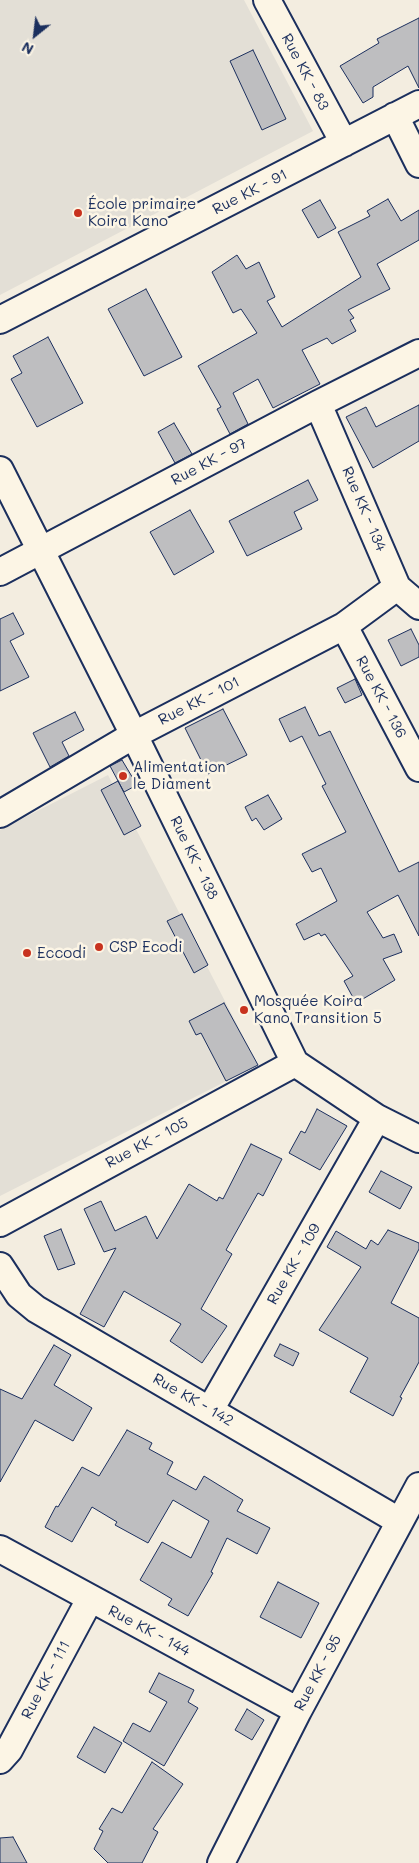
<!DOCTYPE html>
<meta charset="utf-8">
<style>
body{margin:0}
#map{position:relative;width:419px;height:1863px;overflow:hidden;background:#f3ede0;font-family:Mali,sans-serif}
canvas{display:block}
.north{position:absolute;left:10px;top:10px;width:50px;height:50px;-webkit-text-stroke:4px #fcf5e5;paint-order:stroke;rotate:209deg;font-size:14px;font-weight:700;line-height:20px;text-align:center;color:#1b2f5e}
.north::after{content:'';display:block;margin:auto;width:18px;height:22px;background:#1b2f5e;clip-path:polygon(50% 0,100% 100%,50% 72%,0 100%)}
</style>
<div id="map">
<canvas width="419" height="1863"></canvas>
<div class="north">N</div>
</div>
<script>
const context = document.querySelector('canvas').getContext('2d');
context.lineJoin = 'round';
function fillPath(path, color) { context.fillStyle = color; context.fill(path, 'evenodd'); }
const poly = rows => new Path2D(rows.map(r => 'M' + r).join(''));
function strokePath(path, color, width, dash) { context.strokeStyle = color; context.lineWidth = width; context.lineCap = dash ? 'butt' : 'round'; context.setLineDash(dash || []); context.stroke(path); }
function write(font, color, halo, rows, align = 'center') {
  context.font = font + ' Mali,sans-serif'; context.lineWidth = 5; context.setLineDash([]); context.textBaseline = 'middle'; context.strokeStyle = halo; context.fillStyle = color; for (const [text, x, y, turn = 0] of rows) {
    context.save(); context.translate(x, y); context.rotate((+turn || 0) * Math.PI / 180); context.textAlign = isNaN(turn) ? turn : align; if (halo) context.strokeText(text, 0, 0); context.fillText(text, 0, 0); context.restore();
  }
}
const built = poly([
 [0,0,244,0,313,131,0,295],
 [108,775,258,1065,0,1196,0,830]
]);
const building = poly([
 [419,18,419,88,408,66,373,87,373,97,363,103,340,66,379,43,377,39,419,18],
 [253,50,286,119,262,130,230,61,253,50],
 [388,199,401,221,419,210,419,240,377,264,390,289,348,310,354,318,350,320,356,331,332,344,327,338,302,350,320,384,273,408,258,379,233,393,248,424,230,434,217,409,221,407,198,366,257,333,241,309,233,313,212,272,237,255,246,269,259,262,275,297,267,301,282,327,361,277,338,232,370,216,367,211,388,199],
 [320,200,336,228,318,238,302,210,320,200],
 [146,289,182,357,144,376,108,309,146,289],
 [48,337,83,403,37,427,11,379,22,373,13,356,48,337],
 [419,405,419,441,373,468,346,417,366,407,376,427,419,405],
 [174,423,192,454,175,463,158,432,174,423],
 [308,480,318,500,294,512,302,529,247,556,229,521,308,480],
 [190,510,214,552,174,575,150,532,190,510],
 [13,613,24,634,10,641,29,677,0,691,0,619,13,613],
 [411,629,419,645,419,657,401,666,388,640,411,629],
 [355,679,362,695,345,703,337,688,355,679],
 [305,707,319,736,330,731,399,872,419,862,419,936,398,895,367,912,383,938,394,934,402,952,383,959,395,980,356,1003,344,981,353,976,325,934,321,936,319,933,304,940,296,924,337,901,321,868,312,872,302,854,346,832,322,786,326,784,302,736,290,742,279,719,305,707],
 [223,709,247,755,208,774,185,728,223,709],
 [75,712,84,730,62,742,69,756,50,767,33,733,75,712],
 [122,760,137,785,124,792,110,766,122,760],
 [118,781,141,826,124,835,101,790,118,781],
 [268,795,282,819,264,830,256,818,252,821,245,807,268,795],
 [182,914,208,965,194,973,167,921,182,914],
 [224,1003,258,1065,226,1081,201,1033,196,1035,189,1021,224,1003],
 [317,1109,347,1126,320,1170,289,1153,301,1131,305,1133,317,1109],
 [251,1144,282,1159,263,1196,258,1193,226,1250,232,1254,201,1309,227,1326,202,1363,170,1341,181,1324,124,1291,104,1327,80,1314,116,1248,104,1252,84,1209,101,1201,115,1231,146,1216,157,1239,189,1184,217,1201,219,1197,223,1199,251,1144],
 [381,1171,412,1187,400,1209,369,1192,381,1171],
 [61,1229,75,1264,58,1270,44,1236,61,1229],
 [388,1230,419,1243,419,1249,391,1303,419,1318,419,1362,400,1397,402,1398,393,1416,350,1392,368,1358,319,1330,361,1267,327,1247,336,1231,366,1249,371,1240,378,1245,388,1230],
 [280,1344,299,1353,293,1366,274,1356,280,1344],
 [54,1345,71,1355,54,1385,92,1408,73,1441,35,1420,0,1482,0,1389,22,1399,54,1345],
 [127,1430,152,1443,149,1449,173,1462,167,1474,196,1490,204,1476,243,1500,237,1511,270,1528,257,1554,227,1538,211,1572,213,1573,188,1616,168,1605,172,1599,140,1580,162,1542,191,1558,209,1521,173,1500,148,1543,115,1525,117,1522,92,1507,72,1542,45,1527,56,1506,58,1507,82,1467,99,1476,127,1430],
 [278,1582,319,1603,301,1638,260,1617,278,1582],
 [159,1673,194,1690,188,1702,198,1708,164,1766,123,1741,133,1723,150,1732,167,1702,149,1692,159,1673],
 [247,1709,264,1720,252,1740,235,1730,247,1709],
 [94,1727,122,1743,105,1773,77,1757,94,1727],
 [152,1762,183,1784,153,1829,158,1832,142,1863,108,1863,94,1849,103,1831,99,1829,112,1808,122,1813,152,1762],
 [13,1837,27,1863,0,1863,0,1838,13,1837]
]);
const minor = poly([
 [267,0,344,143],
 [395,116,419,164],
 [0,320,419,104],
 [318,404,397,587,419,606],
 [0,470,134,735,295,1063,377,1118,419,1139],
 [0,572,318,404,419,353],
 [344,626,419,768],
 [0,814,134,735,344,626,397,587],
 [0,1223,295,1063],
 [0,1266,19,1295,36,1309,399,1521],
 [210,1410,377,1118],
 [0,1549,298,1711],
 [0,1760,9,1750,90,1599],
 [221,1863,298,1711,419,1486]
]);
const markers = [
 [78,213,5,"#c8321e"],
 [123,776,5,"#c8321e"],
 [99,947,5,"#c8321e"],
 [27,953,5,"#c8321e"],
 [244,1010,5,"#c8321e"]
];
const streetNames = [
 ["Rue KK - 83",305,72,62],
 ["Rue KK - 91",250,192,-27],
 ["Rue KK - 97",209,462,-28],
 ["Rue KK - 134",364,509,67],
 ["Rue KK - 136",381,697,62],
 ["Rue KK - 101",199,701,-27],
 ["Rue KK - 138",194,858,64],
 ["Rue KK - 105",147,1143,-28],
 ["Rue KK - 109",294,1264,-60],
 ["Rue KK - 142",193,1400,30],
 ["Rue KK - 144",149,1631,28],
 ["Rue KK - 95",318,1673,-62],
 ["Rue KK - 111",46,1680,-62]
];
const poiNames = [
 ["École primaire",88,204],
 ["Koira Kano",88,221],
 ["Alimentation",133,767],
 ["le Diament",133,784],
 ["CSP Ecodi",109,947],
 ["Eccodi",37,953],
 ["Mosquée Koira",254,1001],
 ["Kano Transition 5",254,1018]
];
fillPath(built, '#e3dfd6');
fillPath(building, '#bebec0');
strokePath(building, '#1b2f5e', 1);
strokePath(minor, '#1b2f5e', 30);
strokePath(minor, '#fcf5e5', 26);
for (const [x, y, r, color] of markers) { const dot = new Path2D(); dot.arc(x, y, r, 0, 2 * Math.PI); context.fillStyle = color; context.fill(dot); strokePath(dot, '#fcf5e5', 2); }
write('15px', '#1b2f5e', '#fcf5e5', streetNames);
write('15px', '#1b2f5e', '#fcf5e5', poiNames, 'left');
</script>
